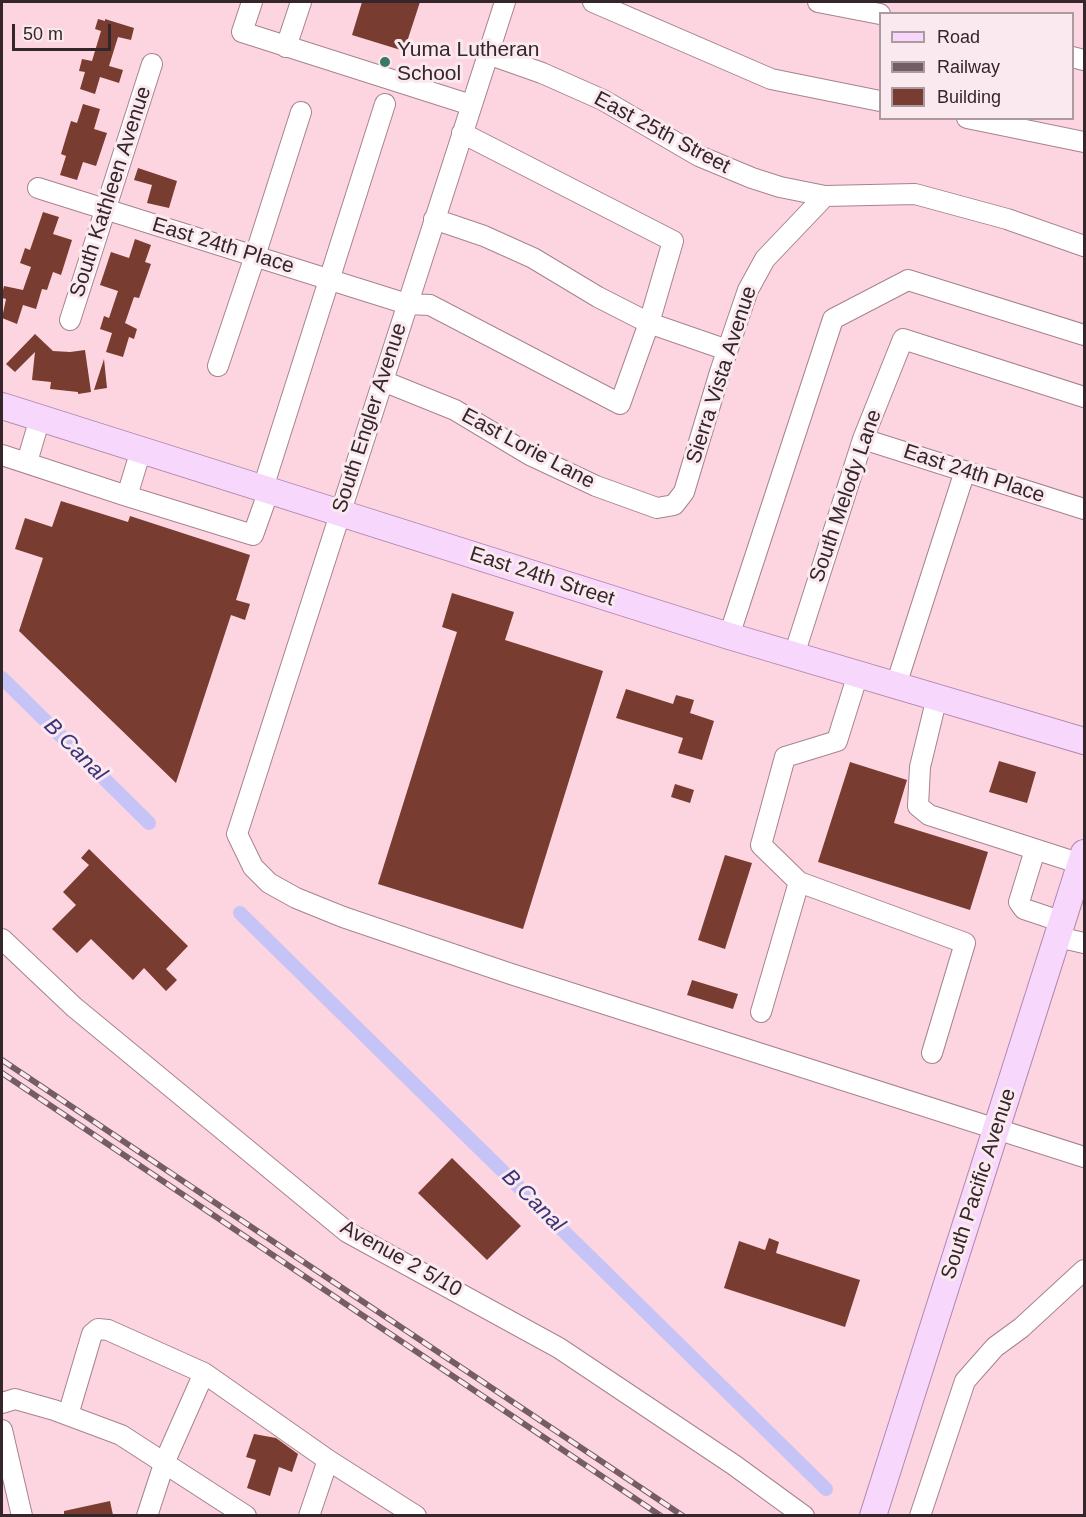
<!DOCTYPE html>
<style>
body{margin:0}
#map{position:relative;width:1086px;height:1517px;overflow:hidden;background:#fdd5e1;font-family:Helvetica,sans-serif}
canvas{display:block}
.frame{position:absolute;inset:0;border:3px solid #34262a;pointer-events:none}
.legend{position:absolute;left:879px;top:12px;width:195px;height:108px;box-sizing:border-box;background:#fae9ee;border:2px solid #ab9ba0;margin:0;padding:8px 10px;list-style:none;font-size:18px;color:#34262a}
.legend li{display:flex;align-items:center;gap:12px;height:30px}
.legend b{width:30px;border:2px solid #ab9ba0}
.scale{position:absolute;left:12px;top:24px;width:99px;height:27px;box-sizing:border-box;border:3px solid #34262a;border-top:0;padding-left:8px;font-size:18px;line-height:21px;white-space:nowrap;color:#34262a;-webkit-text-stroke:4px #fae9ee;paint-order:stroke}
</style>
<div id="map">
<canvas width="1086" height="1517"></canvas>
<div class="frame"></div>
<ul class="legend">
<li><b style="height:8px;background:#f7d7fb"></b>Road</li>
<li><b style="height:8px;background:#745d64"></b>Railway</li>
<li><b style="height:16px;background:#793c30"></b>Building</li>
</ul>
<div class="scale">50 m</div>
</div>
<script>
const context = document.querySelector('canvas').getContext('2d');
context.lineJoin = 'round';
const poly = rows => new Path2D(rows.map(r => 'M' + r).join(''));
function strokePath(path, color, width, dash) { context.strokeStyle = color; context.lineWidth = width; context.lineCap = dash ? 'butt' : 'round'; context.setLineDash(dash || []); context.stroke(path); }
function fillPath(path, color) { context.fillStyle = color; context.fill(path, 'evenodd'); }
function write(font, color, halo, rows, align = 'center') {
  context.font = font + ' Helvetica,sans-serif'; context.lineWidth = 6; context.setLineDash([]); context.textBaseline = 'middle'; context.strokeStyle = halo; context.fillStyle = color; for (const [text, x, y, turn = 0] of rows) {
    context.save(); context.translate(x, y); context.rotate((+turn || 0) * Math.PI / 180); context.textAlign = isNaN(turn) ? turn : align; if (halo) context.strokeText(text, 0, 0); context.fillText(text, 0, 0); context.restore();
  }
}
const canal = poly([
 [2,678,149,823],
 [240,913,826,1489]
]);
const building = poly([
 [362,2,420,2,404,51,352,35],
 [98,19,105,21,105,19,134,28,131,40,118,37,109,66,123,70,119,83,100,77,95,94,80,89,85,72,79,71,82,59,92,61,101,31,95,29],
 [83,104,100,109,94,129,107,133,96,166,83,162,77,180,60,175,66,156,61,154,71,121,77,123],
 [138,168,177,181,169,208,147,203,152,185,134,180],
 [43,212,59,217,53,234,72,240,61,275,53,272,47,290,42,289,36,309,23,305,17,324,2,318,6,299,2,298,2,294,4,286,23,290,31,267,20,263,25,248,30,250],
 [135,239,151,245,145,262,151,264,139,298,134,297,125,323,137,329,134,339,129,337,123,357,106,352,112,333,100,329,104,316,109,318,118,291,100,285,111,252,129,258],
 [35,334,53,351,70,352,85,350,91,392,78,394,78,392,50,389,51,382,32,380,35,352,15,372,6,364],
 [104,359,107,388,94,390],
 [61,501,128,522,130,516,250,555,236,600,250,604,245,620,231,615,176,783,19,631,43,558,15,549,25,518,52,527],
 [452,593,514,612,505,640,603,671,523,929,378,884,457,632,442,627],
 [626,689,673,704,676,695,694,700,690,713,714,721,702,760,678,753,683,738,616,718],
 [999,761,1036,772,1027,803,989,792],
 [850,762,907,780,894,823,988,852,970,910,818,862],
 [675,784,694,790,690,803,671,797],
 [89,849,188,946,166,969,177,980,166,991,144,968,133,980,91,939,77,953,52,929,76,905,63,892,89,865,81,858],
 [725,855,752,863,725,949,698,940],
 [692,980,738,994,733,1009,687,995],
 [452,1158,521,1226,487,1260,418,1193],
 [769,1238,779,1242,776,1253,860,1280,845,1327,724,1288,739,1241,765,1250],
 [254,1434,276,1438,298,1454,292,1472,279,1467,270,1496,247,1488,256,1460,246,1457],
 [110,1501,113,1515,64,1515,64,1511]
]);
const minor = poly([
 [252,2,242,32,471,105],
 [505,2,237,834,253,867,269,883,296,898,343,917,511,974,1084,1157],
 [593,2,771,79,880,101],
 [818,2,880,14],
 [286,47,301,2],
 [488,54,542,73,603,100,699,156,752,178,780,187,825,196,915,194,1007,219,1084,246],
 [1072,57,1084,60],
 [967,118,1084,142],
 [38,188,407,304,430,305,620,404,649,323,673,241,462,133],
 [434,219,484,236,533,258,598,297,649,323,727,350],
 [70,320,152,64],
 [218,366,255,256,301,112],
 [383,381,455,410,530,455,596,486,657,508,674,505,684,492,720,372,748,290,765,259,825,196],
 [863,439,1084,509],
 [141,450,127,496,253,535,269,490],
 [2,455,127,496],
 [27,462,40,418],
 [263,488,385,104],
 [729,636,833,319,908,280,1084,335],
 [794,655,863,439,903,339,1084,397],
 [896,685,965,471],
 [937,697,920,767,918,806,929,815,1081,864],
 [1035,850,1019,902,1024,909,1063,922],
 [799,882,965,943,932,1053],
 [1058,937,1084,943],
 [2,939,74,1007,347,1232,559,1348,734,1465,804,1516],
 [761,1012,799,882,761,845,785,757,837,741,858,674],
 [2,1403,15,1399,54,1410,121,1435,246,1516],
 [68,1415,92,1334,98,1329,108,1330,204,1373],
 [2,1430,22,1516],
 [328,1460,416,1516],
 [147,1516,165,1461,204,1373,328,1460,309,1516],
 [920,1516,965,1381,995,1347,1021,1328,1084,1270]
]);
const major = poly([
 [2,406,729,636,1084,741],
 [873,1516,1084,853]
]);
const rail = poly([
 [2,1060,683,1516],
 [2,1073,661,1516]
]);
const markers = [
 [385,62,6,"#397866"]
];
const poiNames = [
 ["Yuma Lutheran",397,50],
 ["School",397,74]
];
const streetNames = [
 ["East 25th Street",662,133,28],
 ["South Kathleen Avenue",111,192,-72],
 ["East 24th Place",223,246,17],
 ["Sierra Vista Avenue",722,375,-72],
 ["South Engler Avenue",370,418,-72],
 ["East Lorie Lane",528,449,28],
 ["East 24th Place",974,474,18],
 ["South Melody Lane",846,496,-71],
 ["East 24th Street",542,577,18],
 ["South Pacific Avenue",979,1184,-72],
 ["Avenue 2 5/10",401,1259,29]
];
const waterNames = [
 ["B Canal",75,750,45],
 ["B Canal",533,1201,45]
];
strokePath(canal, '#c6c3f6', 14);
fillPath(building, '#793c30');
strokePath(minor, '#a7838f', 22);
strokePath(major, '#b088b1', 28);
strokePath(minor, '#fff', 20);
strokePath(major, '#f7d7fb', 26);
strokePath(rail, '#745d64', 6);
strokePath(rail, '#fae9ee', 4, [11]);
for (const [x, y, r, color] of markers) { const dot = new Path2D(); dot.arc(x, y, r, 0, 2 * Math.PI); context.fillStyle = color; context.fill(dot); strokePath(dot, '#fae9ee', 2); }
write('21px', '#34262a', '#fae9ee', poiNames, 'left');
write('21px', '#34262a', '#fae9ee', streetNames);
write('italic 22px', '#3d3179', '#fae9ee', waterNames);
</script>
